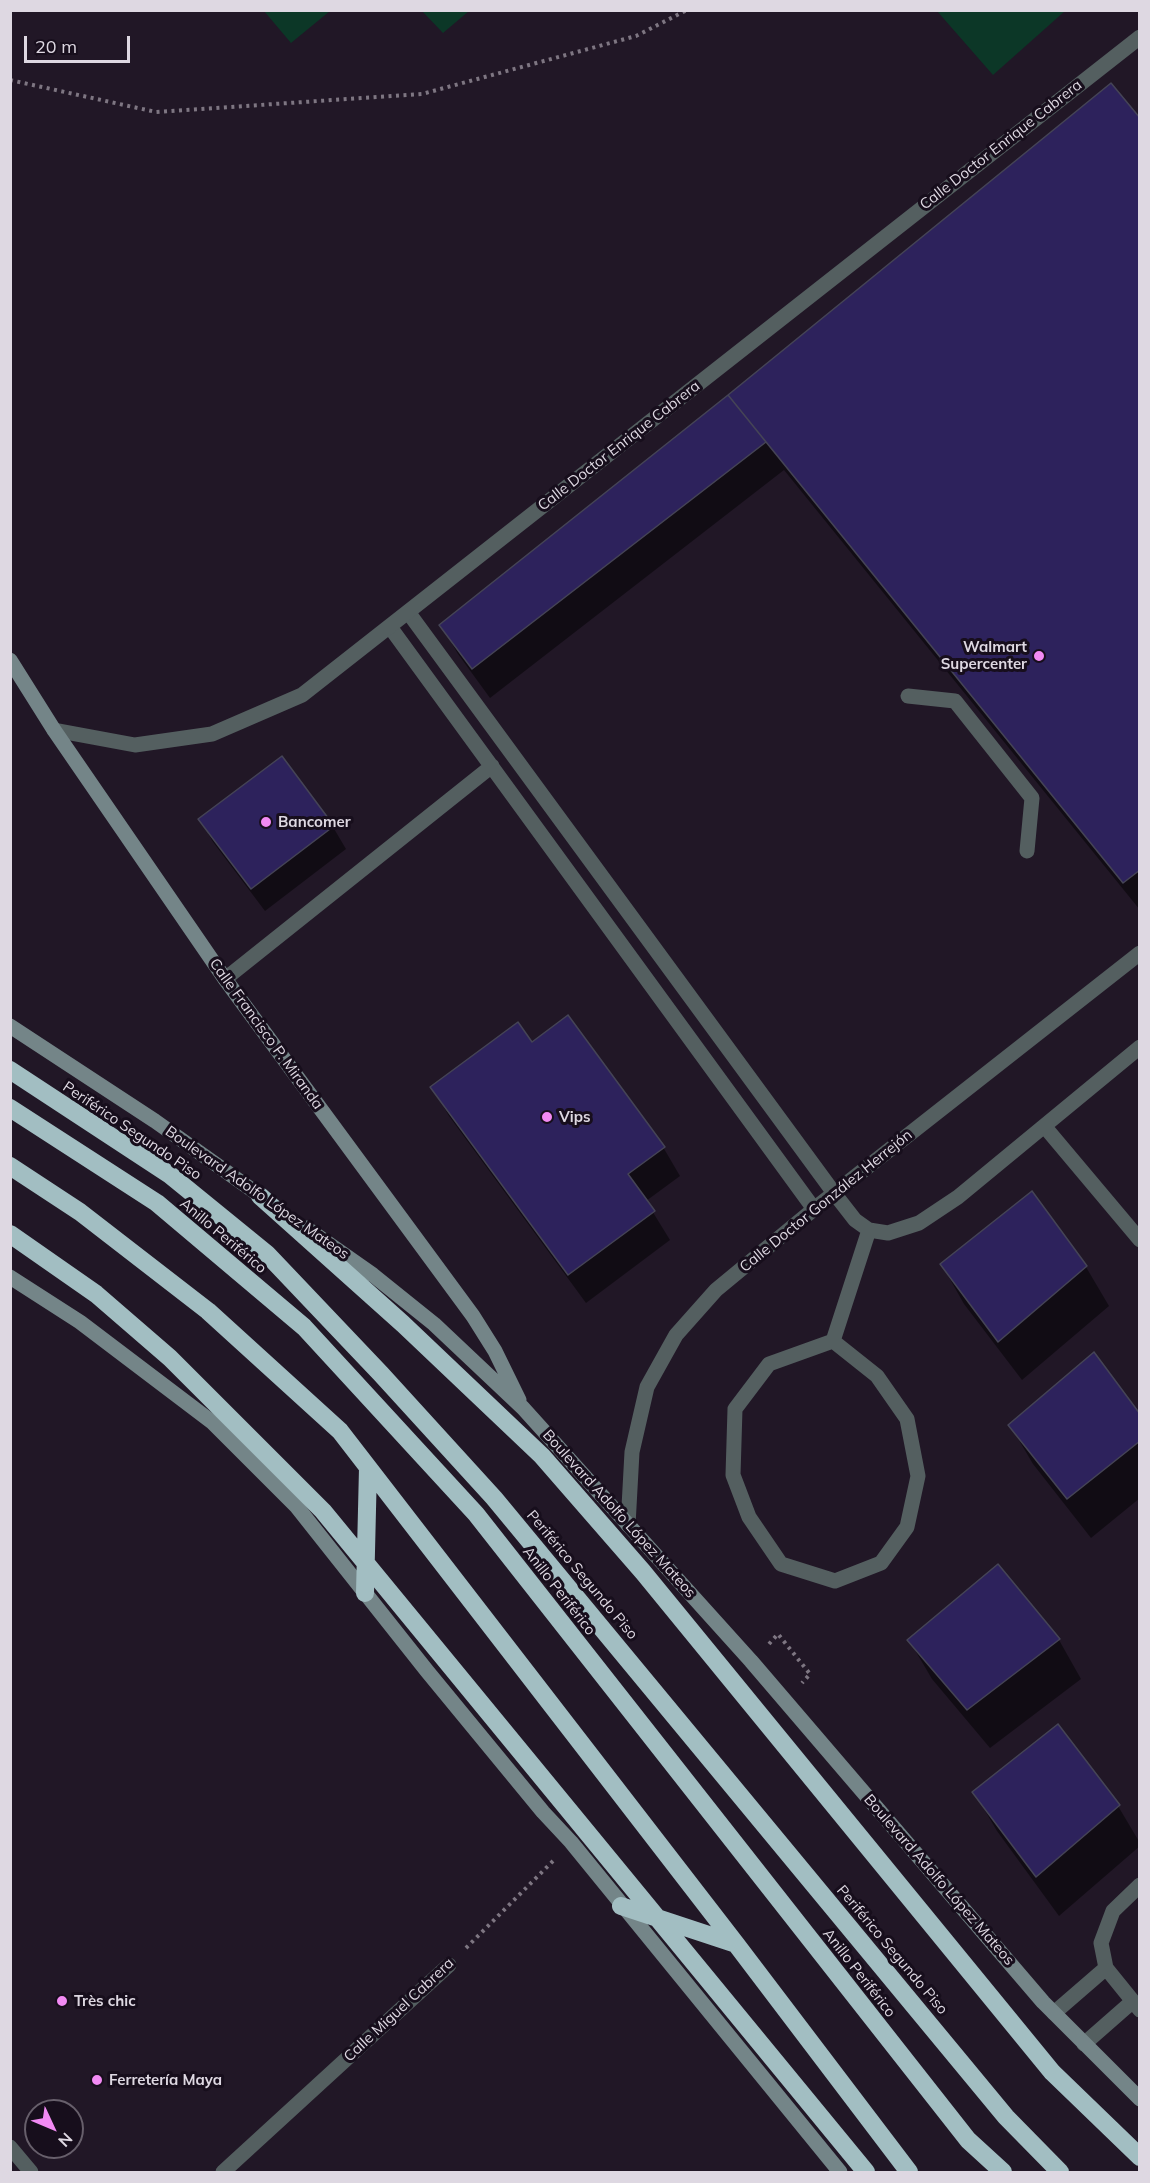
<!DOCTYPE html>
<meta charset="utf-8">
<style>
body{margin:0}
#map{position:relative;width:1150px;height:2183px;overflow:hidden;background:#211726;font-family:Mulish,sans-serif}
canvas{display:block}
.frame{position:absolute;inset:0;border:12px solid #ded8e2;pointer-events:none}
.north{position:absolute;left:24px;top:2099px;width:60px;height:60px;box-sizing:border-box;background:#170e1c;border:2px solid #675f6b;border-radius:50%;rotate:134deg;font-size:16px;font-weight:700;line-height:24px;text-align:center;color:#ded8e2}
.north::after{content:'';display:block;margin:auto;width:21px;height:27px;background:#f28af3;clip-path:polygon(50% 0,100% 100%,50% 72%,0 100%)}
.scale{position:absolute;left:24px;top:36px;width:106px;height:27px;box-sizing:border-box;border:3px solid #ded8e2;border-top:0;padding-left:8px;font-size:18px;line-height:21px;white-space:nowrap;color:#ded8e2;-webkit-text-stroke:4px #170e1c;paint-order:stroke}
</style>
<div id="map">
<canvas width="1150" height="2183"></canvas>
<div class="frame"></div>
<div class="north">N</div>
<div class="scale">20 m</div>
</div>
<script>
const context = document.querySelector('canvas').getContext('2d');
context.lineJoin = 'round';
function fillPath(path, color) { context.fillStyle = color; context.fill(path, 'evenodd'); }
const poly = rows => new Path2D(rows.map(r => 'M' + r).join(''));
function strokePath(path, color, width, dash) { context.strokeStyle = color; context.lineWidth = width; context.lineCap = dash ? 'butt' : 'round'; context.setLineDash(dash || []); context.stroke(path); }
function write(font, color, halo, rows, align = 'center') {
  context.font = font + ' Mulish,sans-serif'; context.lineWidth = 6; context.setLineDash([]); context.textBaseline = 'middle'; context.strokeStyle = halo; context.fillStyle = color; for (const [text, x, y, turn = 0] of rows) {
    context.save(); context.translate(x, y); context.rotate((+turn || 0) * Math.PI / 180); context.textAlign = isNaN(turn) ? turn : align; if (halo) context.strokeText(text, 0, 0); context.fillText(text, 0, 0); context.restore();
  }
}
const green = poly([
 [264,11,330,11,291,43],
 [422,11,469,11,443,33],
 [937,11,1065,11,993,75]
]);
const shadow = poly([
 [1111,86,1140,120,1140,910,784,470,490,698,458,654,441,625,728,396],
 [200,819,333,827,346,849,265,911,213,842],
 [531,1044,663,1147,680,1176,646,1201,670,1240,586,1303,449,1116,432,1087],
 [942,1265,1086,1267,1109,1306,1022,1380,964,1304],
 [1140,1417,1140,1498,1091,1538,1033,1464,1010,1425],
 [998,1566,1059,1640,1081,1679,990,1748,932,1679,909,1640],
 [974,1792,1118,1806,1140,1843,1140,1846,1059,1916,997,1831]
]);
const building = poly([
 [1111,83,1140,118,1140,870,1123,883,728,395,1111,83],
 [728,395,766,442,472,669,439,625,728,395],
 [282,756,334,826,251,889,198,819,282,756],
 [568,1015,665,1147,628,1174,655,1211,568,1275,430,1087,518,1022,532,1042,568,1015],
 [1032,1191,1087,1266,998,1342,940,1264,1032,1191],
 [1094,1352,1140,1414,1140,1441,1067,1499,1008,1425,1094,1352],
 [998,1564,1060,1639,967,1710,907,1640,998,1564],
 [1058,1724,1120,1805,1036,1877,972,1792,1058,1724]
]);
const path = poly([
 [10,80,156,112,422,94,636,36,687,10],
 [769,1644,778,1634,810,1674,802,1683],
 [466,1948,554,1860]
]);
const lane = poly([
 [408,612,834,1193,855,1220,869,1230,888,1233,919,1223,958,1197,1140,1047],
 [390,627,814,1209],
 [908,696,955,701,1032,798,1027,851],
 [225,979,492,766],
 [1045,1127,1140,1240],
 [833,1341,877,1376,907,1419,918,1476,907,1527,881,1563,835,1581,781,1564,749,1517,733,1475,735,1409,769,1364,833,1341],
 [833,1341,869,1230],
 [1140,1885,1113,1911,1101,1943,1106,1968,1140,2010],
 [1054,2013,1106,1968],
 [1084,2044,1133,2001]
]);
const street = poly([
 [54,730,135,745,212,734,302,695,1140,37],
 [628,1525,632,1452,647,1387,676,1335,716,1290,814,1209,1140,953],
 [10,2147,31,2172],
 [223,2172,449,1965]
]);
const secondary = poly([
 [10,660,54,730,225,979,473,1316,495,1351,519,1400],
 [10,1026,155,1121,269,1202],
 [306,1228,373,1275,434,1324,523,1408,751,1661,1043,2002,1140,2099],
 [10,1277,80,1322,212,1422,297,1507,427,1671,543,1812,571,1842,840,2172]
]);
const highway = poly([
 [10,1070,170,1175,267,1254,381,1374,494,1498,1006,2117,1060,2172],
 [10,1108,157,1203,304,1327,476,1514,968,2140,1003,2172],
 [10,1166,80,1212,208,1311,340,1431,736,1944,909,2172],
 [260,1196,403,1324,542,1456,643,1572,1052,2072,1140,2157],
 [10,1234,96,1294,170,1358,323,1511,866,2172],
 [365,1593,368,1468],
 [621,1906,736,1944]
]);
const markers = [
 [1039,656,6,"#f28af3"],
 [266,822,6,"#f28af3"],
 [547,1117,6,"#f28af3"],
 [62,2001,6,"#f28af3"],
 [97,2080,6,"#f28af3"]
];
const streetNames = [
 ["Calle Doctor Enrique Cabrera",1001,145,-38],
 ["Calle Doctor Enrique Cabrera",619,446,-38],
 ["Calle Francisco P. Miranda",266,1034,54],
 ["Periférico Segundo Piso",132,1131,34],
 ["Boulevard Adolfo López Mateos",257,1193,35],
 ["Calle Doctor González Herrejón",826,1201,-39],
 ["Anillo Periférico",223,1236,40],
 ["Boulevard Adolfo López Mateos",619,1514,48],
 ["Periférico Segundo Piso",582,1575,50],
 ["Anillo Periférico",559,1591,52],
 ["Boulevard Adolfo López Mateos",939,1880,49],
 ["Periférico Segundo Piso",892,1950,50],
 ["Anillo Periférico",859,1973,52],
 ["Calle Miguel Cabrera",399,2010,-43]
];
const poiNames = [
 ["Walmart",1027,647,"right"],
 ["Supercenter",1027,664,"right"],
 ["Bancomer",278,822],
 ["Vips",559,1117],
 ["Très chic",74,2001],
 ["Ferretería Maya",109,2080]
];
fillPath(green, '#0c3727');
fillPath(shadow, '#0007');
fillPath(building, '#2d225c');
strokePath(building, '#454456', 1.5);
strokePath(path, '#7e7682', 4, [3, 4.5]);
strokePath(lane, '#545f60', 15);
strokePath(street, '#545f60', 15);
strokePath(secondary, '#748588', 15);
strokePath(highway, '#a2bec2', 18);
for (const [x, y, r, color] of markers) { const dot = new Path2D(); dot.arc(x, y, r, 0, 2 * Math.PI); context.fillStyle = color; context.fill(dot); strokePath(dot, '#170e1c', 2); }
write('15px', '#ded8e2', '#170e1c', streetNames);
write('bold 15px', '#ded8e2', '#170e1c', poiNames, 'left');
</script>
